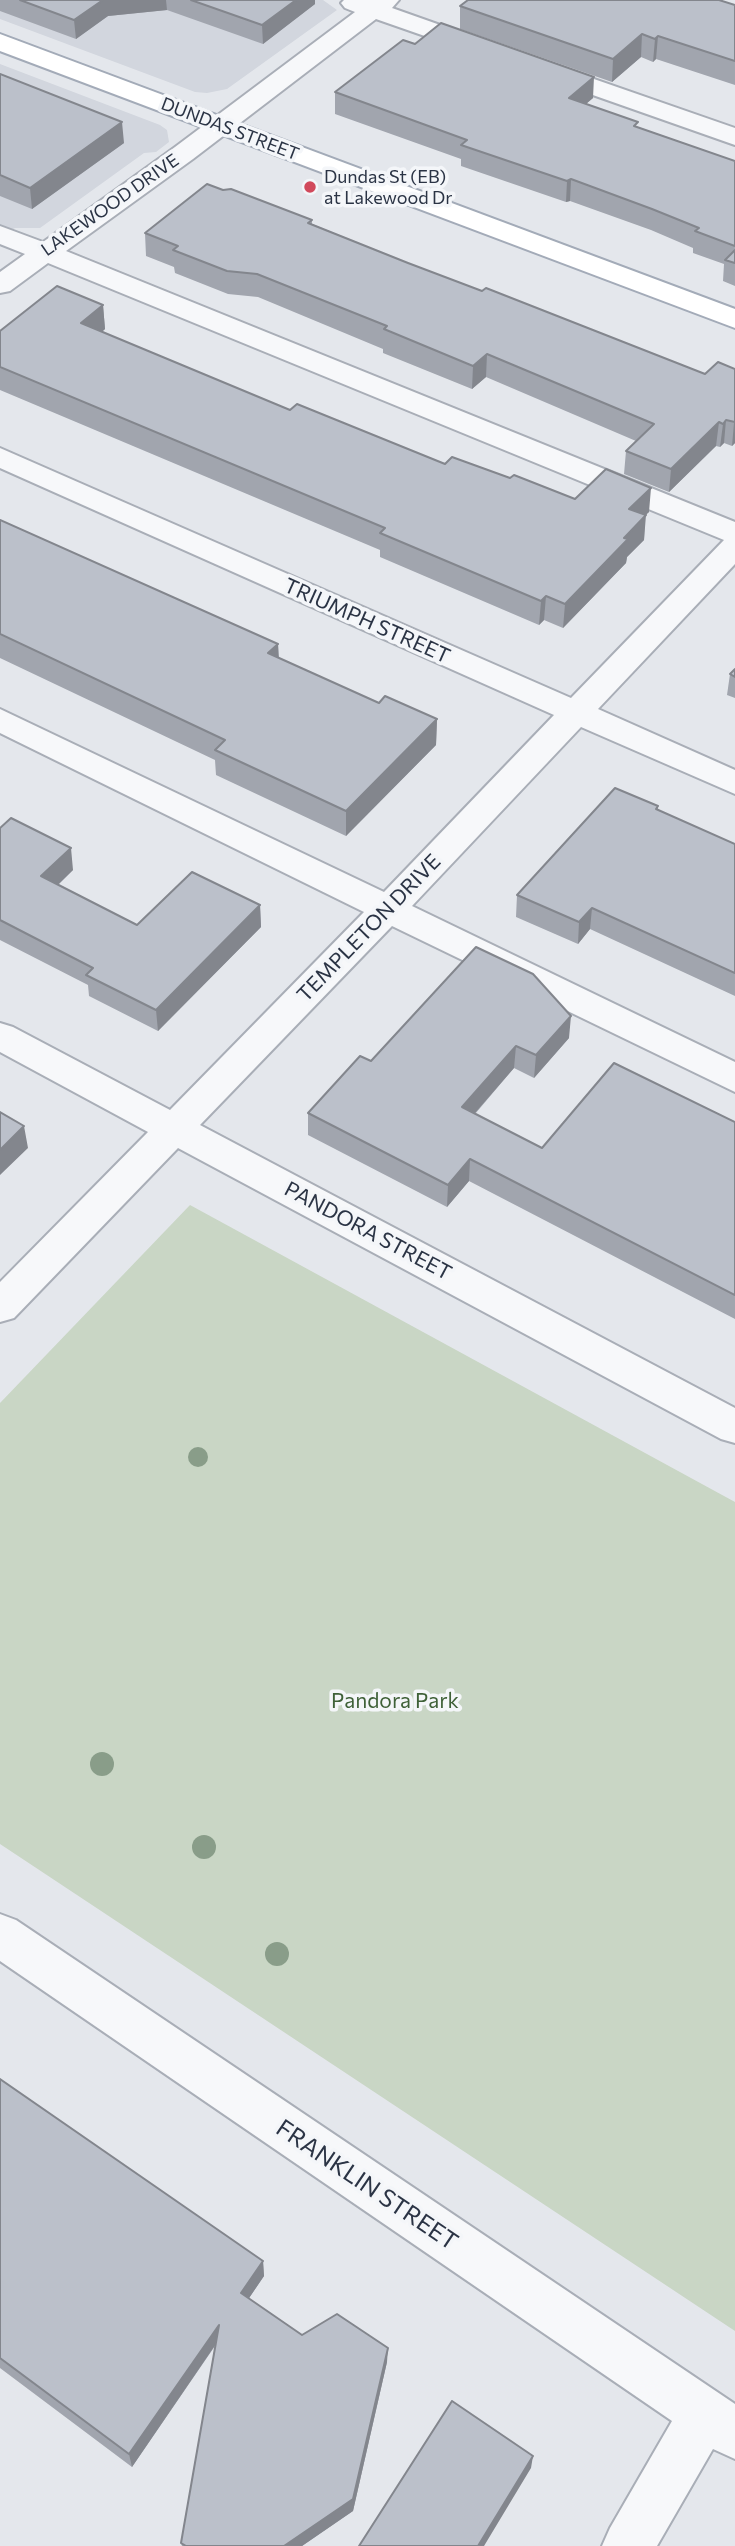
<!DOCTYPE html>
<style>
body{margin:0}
canvas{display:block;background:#e4e7ec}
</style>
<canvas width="735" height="2546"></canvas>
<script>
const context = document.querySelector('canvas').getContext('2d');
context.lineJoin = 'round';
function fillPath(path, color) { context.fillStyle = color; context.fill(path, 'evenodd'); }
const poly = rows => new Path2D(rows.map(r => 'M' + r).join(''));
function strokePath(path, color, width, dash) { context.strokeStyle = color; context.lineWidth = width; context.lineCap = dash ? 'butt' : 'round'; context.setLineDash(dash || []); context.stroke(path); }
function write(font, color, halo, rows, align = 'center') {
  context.font = font + ' Commissioner,sans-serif'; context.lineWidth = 7; context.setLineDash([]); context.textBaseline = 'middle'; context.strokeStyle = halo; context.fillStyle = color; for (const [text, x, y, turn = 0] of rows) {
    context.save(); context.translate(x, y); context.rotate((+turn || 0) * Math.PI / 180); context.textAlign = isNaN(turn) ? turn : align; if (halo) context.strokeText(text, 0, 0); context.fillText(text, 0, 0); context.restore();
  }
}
const built = poly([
 [0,0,323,0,337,10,227,89,207,93,195,92,0,19],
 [0,64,160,125,167,130,169,142,156,152,144,153,40,228,15,228,3,235,0,234]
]);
const green = poly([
 [190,1205,735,1502,735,2331,0,1844,0,1403]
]);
const minor = poly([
 [344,0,399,0,392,8,491,43,495,48,491,53,482,56,376,19,193,159,66,251,735,522,735,564,598,709,735,770,735,794,581,727,412,906,735,1062,735,1092,392,926,200,1125,735,1408,735,1443,721,1439,178,1148,14,1318,0,1322,0,1282,148,1132,0,1052,0,1023,13,1027,170,1110,364,912,0,733,0,709,384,892,554,715,0,468,0,448,571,698,724,540,48,263,10,291,0,293,0,272,25,254,0,244,0,226,43,242,175,147,355,12,345,8,341,3,344,0],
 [545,62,735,128,735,145,536,75,532,70,536,65,545,62],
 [0,1914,16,1920,735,2404,735,2459,713,2449,657,2546,602,2546,610,2528,672,2421,0,1961,0,1914]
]);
const major = poly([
 [0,34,735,309,735,328,0,51,0,34]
]);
const trees = [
 [198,1457,10],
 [102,1764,12],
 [204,1847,12],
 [277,1954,12]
];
const wall = poly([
 [0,0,315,0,315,4,263,44,167,10,108,16,76,39,0,11],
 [735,5,735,85,656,59,653,62,641,57,612,82,460,29,460,6],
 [0,74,124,143,32,209,0,196],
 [335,92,593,98,586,104,638,127,735,161,735,286,723,281,724,264,693,253,693,248,651,230,570,201,566,202,461,166,461,159,335,114],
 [312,220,312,224,408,263,705,374,735,369,735,443,732,446,724,443,720,447,716,446,669,492,624,474,626,451,636,441,486,377,472,389,383,353,383,349,258,297,228,294,175,273,174,267,146,256,145,233],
 [103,305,105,329,102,332,290,410,445,464,510,478,575,499,649,512,645,515,644,540,627,557,626,563,563,628,544,620,539,625,380,557,380,550,0,390,0,331],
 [0,520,278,644,279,658,379,703,437,719,436,745,346,836,216,775,215,760,0,658],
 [735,669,735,698,727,695,730,674],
 [658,806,658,810,735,844,735,996,590,929,578,944,516,917,517,895],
 [0,828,73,870,58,885,137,925,260,905,261,927,158,1031,89,996,88,985,0,940],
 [569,1038,534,1078,514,1068,475,1114,542,1148,735,1122,735,1319,469,1181,447,1207,308,1135,308,1113,371,1061],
 [0,2079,263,2261,264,2276,249,2298,302,2335,387,2362,353,2511,302,2546,182,2546,181,2543,215,2346,132,2467,0,2368]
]);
const shadedWall = poly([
 [103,0,166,0,167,10,108,16,76,39,74,20],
 [296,0,315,0,315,4,263,44,262,25],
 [642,34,641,57,612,82,613,59],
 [658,36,656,59,653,62,655,39],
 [594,77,593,98,568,119,569,98],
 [122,122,124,143,32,209,30,188],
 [571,179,570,201,566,202,567,181],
 [103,305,105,329,83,347,81,323],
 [487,354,486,377,472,389,473,366],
 [726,420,724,443,720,447,723,424],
 [719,422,716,446,669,492,671,469],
 [735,422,735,443,732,446,734,423],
 [651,488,649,512,627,533,629,509],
 [646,515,644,540,627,557,626,563,563,628,565,604,624,538],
 [546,596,544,620,539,625,541,601],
 [278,644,279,669,268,653],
 [437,719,436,745,346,836,346,811],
 [71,848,73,870,44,898,41,876],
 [260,905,261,927,158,1031,156,1010],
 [592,908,590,929,578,944,579,922],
 [571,1016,569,1038,534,1078,536,1055],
 [516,1046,514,1068,461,1129,462,1107],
 [24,1126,28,1148,0,1175,0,1150],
 [470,1159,469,1181,447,1207,448,1185],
 [263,2261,264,2276,243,2307,241,2293],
 [219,2325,220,2338,132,2467,129,2454],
 [388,2348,387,2362,353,2511,302,2546,284,2546],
 [533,2456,531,2468,484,2546,478,2546]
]);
const building = poly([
 [20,0,103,0,74,20,20,0],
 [191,0,296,0,262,25,191,0],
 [468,0,719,0,735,5,735,61,658,36,655,39,642,34,613,59,460,6,468,0],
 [441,23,594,77,569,98,638,122,634,126,735,161,735,246,695,231,699,228,652,209,571,179,567,181,461,145,467,140,335,92,403,40,415,44,441,23],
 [0,74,122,122,30,188,0,175,0,74],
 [207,184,223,190,231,189,312,220,308,223,408,263,482,291,486,288,705,374,718,362,735,369,735,422,726,420,723,424,719,422,671,469,626,451,654,424,487,354,473,366,384,329,387,326,257,274,227,271,173,250,178,246,145,233,207,184],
 [735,250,735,263,725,260,735,250],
 [57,286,103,305,81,323,290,410,297,404,445,464,452,457,510,478,514,475,575,499,606,469,651,488,629,509,646,515,624,538,628,539,565,604,546,596,541,601,380,533,385,528,0,367,0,331,57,286],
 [0,520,278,644,268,653,379,703,385,696,437,719,346,811,215,750,225,740,0,634,0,520],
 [735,669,735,677,730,674,735,669],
 [615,788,658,806,656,809,735,844,735,973,592,908,579,922,517,895,615,788],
 [11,818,71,848,41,876,137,925,192,872,260,905,156,1010,86,975,93,968,0,920,0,828,11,818],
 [476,947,533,974,571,1016,536,1055,516,1046,462,1107,542,1148,614,1063,735,1122,735,1295,470,1159,448,1185,308,1113,360,1056,371,1061,476,947],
 [0,1112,24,1126,0,1150,0,1112],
 [0,2079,263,2261,241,2293,302,2335,337,2314,388,2348,353,2499,284,2546,186,2546,181,2543,219,2325,129,2454,0,2358,0,2079],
 [452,2401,533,2456,478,2546,359,2546,452,2401]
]);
const markers = [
 [310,187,7,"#d1495b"]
];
const farStreetnames = [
 ["DUNDAS STREET",230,129,21],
 ["LAKEWOOD DRIVE",110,205,-35]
];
const farPoinames = [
 ["Dundas St (EB)",324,177],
 ["at Lakewood Dr",324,198]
];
const streetNames = [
 ["TRIUMPH STREET",367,621,24],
 ["TEMPLETON DRIVE",369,928,-46],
 ["PANDORA STREET",368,1231,28]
];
const parkNames = [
 ["Pandora Park",395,1701]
];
const nearStreetnames = [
 ["FRANKLIN STREET",367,2185,34]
];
fillPath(built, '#d2d6de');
fillPath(green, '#c9d6c5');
strokePath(minor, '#a9aeb7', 4);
strokePath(major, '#a3abb8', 4);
fillPath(minor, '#f7f8fa');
fillPath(major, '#fff');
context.fillStyle = '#899d89';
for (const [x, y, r] of trees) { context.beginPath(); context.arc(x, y, r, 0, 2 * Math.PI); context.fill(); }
fillPath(wall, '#a1a5ae');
fillPath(shadedWall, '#83868d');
fillPath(building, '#bbc0ca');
strokePath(building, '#83868d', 2);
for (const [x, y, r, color] of markers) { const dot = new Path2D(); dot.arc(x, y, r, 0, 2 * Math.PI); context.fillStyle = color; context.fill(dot); strokePath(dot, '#f4f6f9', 2.5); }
write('18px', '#2b3445', '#f4f6f9', farStreetnames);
write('18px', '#2b3445', '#f4f6f9', farPoinames, 'left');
write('21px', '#2b3445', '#f4f6f9', streetNames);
write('21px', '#3f6138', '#f4f6f9', parkNames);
write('24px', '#2b3445', '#f4f6f9', nearStreetnames);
</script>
